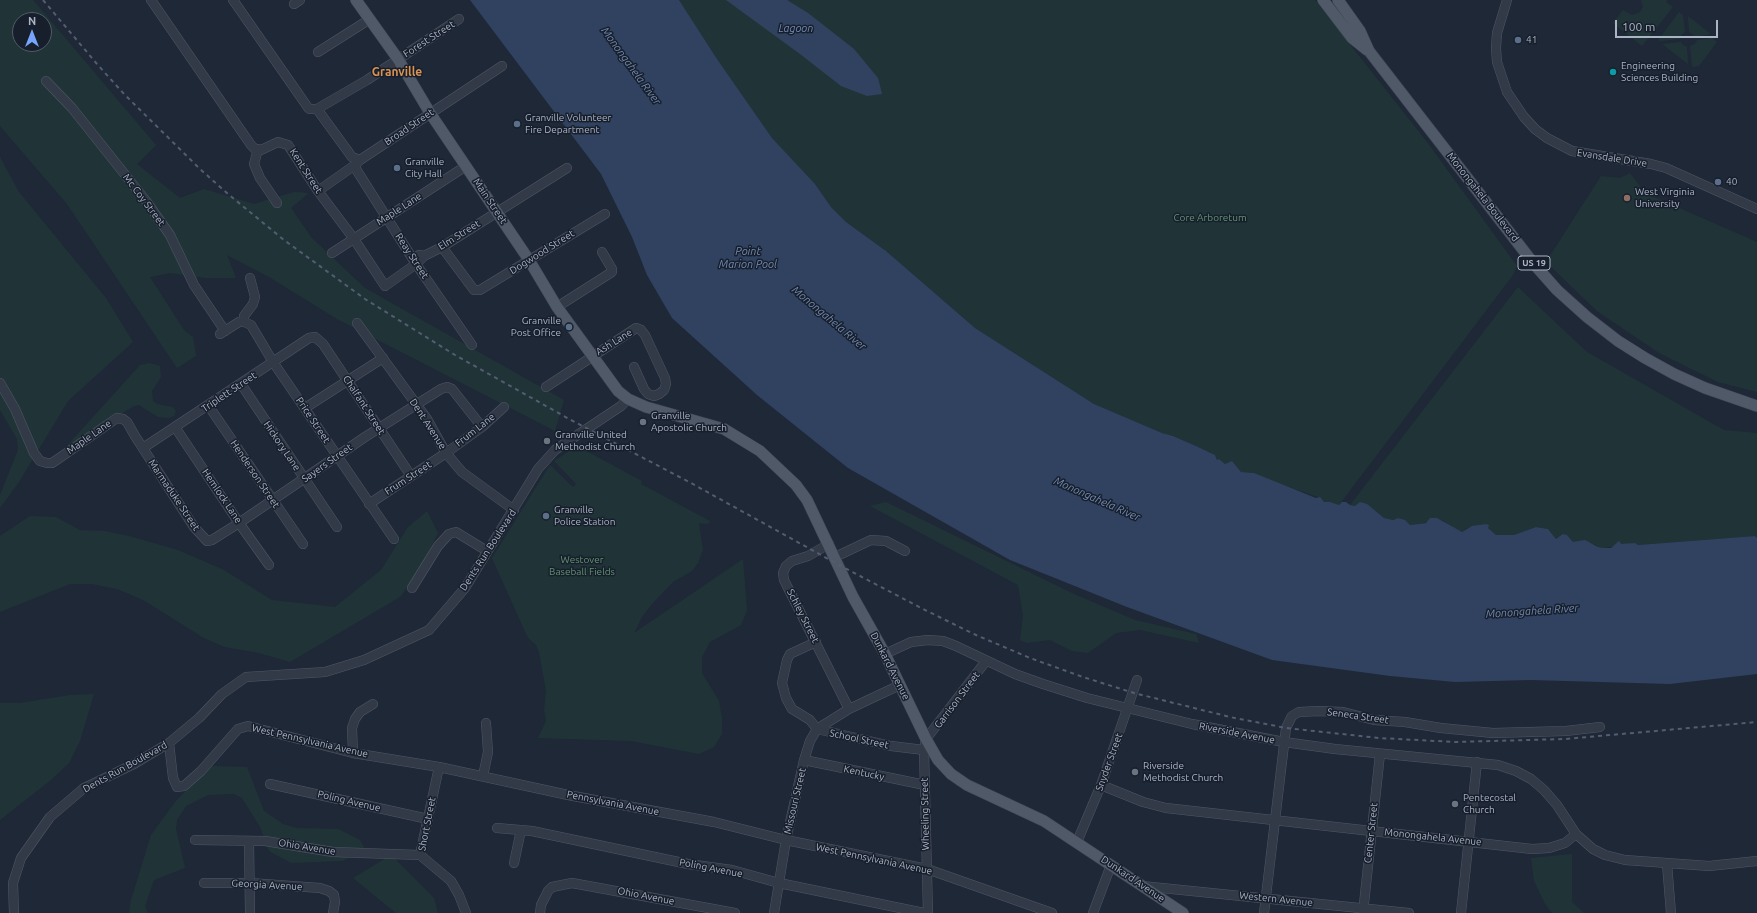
<!DOCTYPE html>
<style>
body{margin:0}
#map{position:relative;width:1757px;height:913px;overflow:hidden;background:#1e2837;font-family:Ubuntu,sans-serif}
canvas{display:block}
.north{position:absolute;left:12px;top:12px;width:40px;height:40px;box-sizing:border-box;background:#171f2c;border:1px solid #525b69;border-radius:50%;rotate:0deg;font-size:11px;font-weight:700;line-height:16px;text-align:center;color:#abb4c5}
.north::after{content:'';display:block;margin:auto;width:14px;height:18px;background:#77a5fe;clip-path:polygon(50% 0,100% 100%,50% 72%,0 100%)}
.scale{position:absolute;left:1615px;top:20px;width:103px;height:18px;box-sizing:border-box;border:2px solid #abb4c5;border-top:0;padding-left:5px;font-size:12px;line-height:14px;white-space:nowrap;color:#abb4c5;-webkit-text-stroke:3px #171f2c;paint-order:stroke}
</style>
<div id="map">
<canvas width="1757" height="913"></canvas>
<div class="north">N</div>
<div class="scale">100 m</div>
</div>
<script>
const context = document.querySelector('canvas').getContext('2d');
context.lineJoin = 'round';
function fillPath(path, color) { context.fillStyle = color; context.fill(path, 'evenodd'); }
const poly = rows => new Path2D(rows.map(r => 'M' + r).join(''));
function strokePath(path, color, width, dash) { context.strokeStyle = color; context.lineWidth = width; context.lineCap = dash ? 'butt' : 'round'; context.setLineDash(dash || []); context.stroke(path); }
function write(font, color, halo, rows, align = 'center') {
  context.font = font + ' Ubuntu,sans-serif'; context.lineWidth = 3; context.setLineDash([]); context.textBaseline = 'middle'; context.strokeStyle = halo; context.fillStyle = color; for (const [text, x, y, turn = 0] of rows) {
    context.save(); context.translate(x, y); context.rotate((+turn || 0) * Math.PI / 180); context.textAlign = isNaN(turn) ? turn : align; if (halo) context.strokeText(text, 0, 0); context.fillText(text, 0, 0); context.restore();
  }
}
const green = poly([
 [0,0,33,0,156,145,137,164,180,198,204,189,254,204,294,192,309,193,291,208,312,238,365,288,564,400,555,431,337,319,269,277,227,255,236,278,205,278,170,273,150,277,184,330,193,337,196,356,177,368,67,204,0,126],
 [20,20,44,20,44,44,20,44],
 [679,0,1315,0,1427,142,1517,266,1513,275,1339,505,1330,502,1324,502,1318,497,1265,479,1254,473,1241,472,1232,461,1225,464,1219,459,1217,460,1215,455,1196,446,1173,436,1162,433,1094,404,975,328,886,251,846,222,831,207,815,184,772,138,717,59],
 [1641,0,1667,0,1666,2,1673,7,1642,46,1613,23,1623,10,1632,15,1640,12,1643,7],
 [1679,12,1683,15,1685,32,1681,35,1680,39,1660,41,1658,40],
 [1688,16,1711,34,1695,37,1689,32],
 [1712,38,1717,42,1699,66,1692,67,1690,46,1695,44,1697,40],
 [1681,42,1683,45,1687,47,1688,64,1662,44],
 [0,157,19,192,106,298,133,342,68,401,19,482,0,508,0,495,18,450,17,439,0,410],
 [1630,173,1645,193,1757,242,1757,392,1718,382,1659,353,1597,311,1546,262,1601,176,1620,178],
 [1518,287,1587,352,1724,430,1757,433,1757,538,1755,536,1638,545,1635,543,1604,548,1598,547,1594,544,1573,542,1567,535,1556,539,1548,529,1536,527,1514,535,1496,535,1488,528,1486,524,1467,528,1462,532,1458,531,1442,520,1410,525,1405,520,1398,518,1393,520,1384,518,1374,510,1350,505],
 [150,363,160,366,161,377,152,391,153,401,157,404,173,407,176,411,174,416,169,418,158,417,139,405,134,406,64,449,140,365],
 [577,446,642,481,641,484,710,521,710,523,705,524,699,523,703,550,698,563,692,571,673,582,651,605,642,617,634,633,743,559,747,610,741,625,710,642,702,657,702,673,719,701,722,718,722,734,714,747,699,754,631,741,538,738,546,721,544,710,546,691,539,652,536,645,528,638,492,558,550,465,573,487,576,484,554,461],
 [886,502,1074,594,1135,620,1196,634,1199,643,1140,630,1116,633,1088,653,1072,651,1050,640,1027,643,1020,640,1023,616,1018,585,870,506],
 [427,511,438,533,417,575,400,597,290,662,259,653,225,647,204,638,143,600,117,589,92,584,70,584,0,612,0,536,30,516,56,517,80,530,105,531,129,536,178,550,224,570,272,600,335,607,381,570,408,527],
 [94,694,80,741,69,763,51,780,0,820,0,703,20,703,70,695],
 [211,766,247,767,264,811,283,824,297,828,338,829,360,840,364,847,357,854,342,861,291,863,269,851,260,827,242,798,234,794,208,795,186,806,177,820,176,829,185,868,154,880,145,906,148,913,129,913,131,900,151,835,175,802],
 [1572,854,1572,902,1584,913,1552,913,1545,904,1534,881,1531,858],
 [391,855,434,898,438,913,396,913,353,878]
]);
const water = poly([
 [470,0,679,0,717,59,772,138,815,184,831,207,846,222,886,251,975,328,1094,404,1162,433,1173,436,1196,446,1215,455,1217,460,1219,459,1225,464,1232,461,1241,472,1254,473,1316,498,1320,497,1324,502,1330,502,1339,505,1342,502,1346,502,1350,505,1355,506,1360,502,1367,504,1384,518,1393,520,1398,518,1405,520,1410,525,1426,523,1430,518,1437,518,1462,532,1472,526,1486,524,1489,525,1488,528,1496,535,1514,535,1536,527,1548,529,1556,539,1563,534,1567,535,1573,542,1585,540,1598,547,1604,548,1611,548,1619,541,1621,544,1635,543,1638,545,1755,536,1757,538,1757,674,1670,684,1531,680,1455,682,1390,676,1272,660,1127,607,1010,560,848,468,757,395,672,318,647,275,632,237,601,174],
 [726,0,787,0,808,13,854,49,878,78,882,94,867,96,841,86,800,54]
]);
const minor = poly([
 [151,0,251,145,255,149,261,150,278,142,288,145,318,191,354,239,385,286,416,264,424,256],
 [233,0,309,109,317,109,352,157,360,160],
 [1507,0,1497,33,1496,48,1497,62,1507,92,1524,117,1535,129,1547,138,1572,151,1651,164,1666,168,1757,209],
 [294,4,300,0],
 [318,52,370,19],
 [46,81,72,108,146,201,170,235,194,285,225,331],
 [317,109,367,80,459,19],
 [258,149,254,164,260,178,277,203],
 [354,166,416,264,472,345],
 [318,191,355,165,360,160,502,66],
 [442,247,474,290,480,290,605,214],
 [332,253,466,166],
 [419,255,424,256,442,247,567,168],
 [557,307,612,272,612,269,602,252],
 [244,322,244,316,253,304,255,297,250,278],
 [357,323,427,419,446,453,462,472,514,510],
 [220,334,239,322,244,322,251,325,273,362,394,539],
 [0,383,15,409,34,453,40,461,47,463,52,463,58,459,117,418,123,419,127,422,135,436,194,527,207,541,212,540,239,523,365,437,441,389,447,387,452,389,482,427],
 [241,384,337,527],
 [546,387,636,328,641,330,645,335,665,378,666,384,664,390,659,394,654,396,648,394,644,389,634,367],
 [208,405,303,544],
 [305,408,383,358],
 [175,427,239,523,269,565],
 [143,448,309,338,315,337,323,344,411,476],
 [369,504,446,453,482,427,504,407],
 [829,544,808,556,792,561,786,566,783,573,784,580,849,709],
 [835,557,871,540,886,541,905,551],
 [412,588,438,546,449,534,456,532,487,551],
 [816,642,790,654,787,660,782,683,786,698,792,709,810,720,817,729,891,746,924,750],
 [885,654,911,642,928,640,943,641,956,646,1015,674,1043,684,1087,698,1192,724,1284,742,1335,749,1498,765,1516,771,1531,779,1544,790,1557,805,1576,834,1593,849,1605,855,1625,860,1709,866,1757,861],
 [169,743,173,778,177,787,184,786,201,771,238,729,248,726,353,753,439,767,568,795,714,822,786,840,927,869,1052,913],
 [353,753,352,728,355,719,360,712,373,704],
 [804,760,925,785],
 [439,767,420,855,451,881,459,895,466,913],
 [483,776,488,752,486,723],
 [270,784,428,819],
 [1101,785,1143,802,1166,808,1532,849,1549,848,1565,843,1576,834],
 [497,828,532,831,688,864,732,870,779,883,924,913],
 [195,840,265,841,333,852,420,855],
 [249,841,250,913],
 [1077,842,1101,785,1137,680],
 [514,863,521,830],
 [1667,864,1671,913],
 [204,883,250,883,320,888,329,891,334,895,335,902,333,913],
 [1142,886,1409,913],
 [14,913,13,883,21,858,50,817,84,788,134,764,169,743,199,718,222,694,246,677,325,672,364,660,429,630,465,588,538,469,555,450,621,406,628,399],
 [540,913,541,905,548,891,552,887,572,883,735,913],
 [774,913,786,840,804,760,810,741,817,729,849,709,900,685],
 [928,913,924,750,926,739,986,661],
 [1093,913,1111,865],
 [1264,913,1286,728,1292,716,1299,712,1319,711,1343,712,1374,720,1405,722,1441,728,1493,733,1566,731,1600,727],
 [1363,913,1380,754],
 [1461,913,1477,762]
]);
const major = poly([
 [356,0,398,59,430,113,529,260,557,307,618,391,628,399,646,407,724,429,760,451,796,485,807,500,853,597,885,654,926,739,938,760,951,774,967,785,1044,821,1183,913],
 [1323,0,1352,38,1367,50],
 [1338,0,1360,31,1369,51,1534,264,1557,290,1587,317,1618,341,1645,358,1674,374,1705,388,1757,406]
]);
const rail = poly([
 [43,0,97,64,124,94,200,169,228,194,284,240,365,299,455,355,571,420,691,483,839,565,925,610,976,635,1030,658,1083,677,1134,693,1230,717,1286,728,1379,738,1455,742,1528,740,1565,739,1757,722]
]);
const markers = [
 [1518,40,4,"#5c6f8a"],
 [1613,72,4,"#0f9aa8"],
 [517,124,4,"#5c6f8a"],
 [397,168,4,"#5c6f8a"],
 [1718,182,4,"#5c6f8a"],
 [1627,198,4,"#8d6e63"],
 [569,327,4,"#5c6f8a"],
 [643,422,4,"#6b7280"],
 [547,441,4,"#6b7280"],
 [546,516,4,"#5c6f8a"],
 [1135,772,4,"#6b7280"],
 [1455,804,4,"#6b7280"]
];
const shields = [
 [1534,263,32]
];
const shieldNames = [
 ["US 19",1534,263]
];
const streetNames = [
 ["Forest Street",429,39,-33],
 ["Broad Street",409,127,-34],
 ["Evansdale Drive",1612,158,9],
 ["Kent Street",306,171,57],
 ["Monongahela Boulevard",1483,197,52],
 ["Mc Coy Street",144,200,53],
 ["Main Street",490,201,56],
 ["Maple Lane",399,209,-33],
 ["Elm Street",459,235,-32],
 ["Dogwood Street",542,252,-32],
 ["Reay Street",412,256,57],
 ["Ash Lane",614,342,-32],
 ["Triplett Street",229,392,-34],
 ["Chalfant Street",364,405,57],
 ["Price Street",313,420,56],
 ["Dent Avenue",428,424,57],
 ["Frum Lane",475,430,-38],
 ["Maple Lane",89,437,-35],
 ["Hickory Lane",282,446,56],
 ["Sayers Street",327,463,-35],
 ["Henderson Street",255,474,56],
 ["Frum Street",408,478,-33],
 ["Marmaduke Street",174,495,56],
 ["Hemlock Lane",222,496,56],
 ["Dents Run Boulevard",488,550,-57],
 ["Schley Street",803,616,63],
 ["Dunkard Avenue",890,666,63],
 ["Garrison Street",957,700,-53],
 ["Seneca Street",1358,716,8],
 ["Riverside Avenue",1237,733,11],
 ["School Street",859,739,12],
 ["West Pennsylvania Avenue",310,741,13],
 ["Snyder Street",1109,762,-70],
 ["Dents Run Boulevard",125,767,-29],
 ["Kentucky",864,773,12],
 ["Poling Avenue",349,801,13],
 ["Missouri Street",795,801,-77],
 ["Pennsylvania Avenue",613,803,11],
 ["Wheeling Street",925,814,-91],
 ["Short Street",427,824,-79],
 ["Center Street",1371,833,-84],
 ["Monongahela Avenue",1433,837,6],
 ["Ohio Avenue",307,847,9],
 ["West Pennsylvania Avenue",874,859,12],
 ["Poling Avenue",711,868,11],
 ["Dunkard Avenue",1133,879,34],
 ["Georgia Avenue",267,885,3],
 ["Ohio Avenue",646,896,11],
 ["Western Avenue",1276,899,6]
];
const poiNames = [
 ["41",1526,40],
 ["Engineering",1621,66],
 ["Sciences Building",1621,78],
 ["Granville Volunteer",525,118],
 ["Fire Department",525,130],
 ["Granville",405,162],
 ["City Hall",405,174],
 ["40",1726,182],
 ["West Virginia",1635,192],
 ["University",1635,204],
 ["Granville",561,321,"right"],
 ["Post Office",561,333,"right"],
 ["Granville",651,416],
 ["Apostolic Church",651,428],
 ["Granville United",555,435],
 ["Methodist Church",555,447],
 ["Granville",554,510],
 ["Police Station",554,522],
 ["Riverside",1143,766],
 ["Methodist Church",1143,778],
 ["Pentecostal",1463,798],
 ["Church",1463,810]
];
const parkNames = [
 ["Core Arboretum",1210,218],
 ["Westover",582,560],
 ["Baseball Fields",582,572]
];
const waterNames = [
 ["Lagoon",796,28],
 ["Monongahela River",631,66,54],
 ["Point",748,251],
 ["Marion Pool",748,264],
 ["Monongahela River",829,318,40],
 ["Monongahela River",1097,499,24],
 ["Monongahela River",1532,611,-4]
];
const quarterNames = [
 ["Granville",397,72]
];
fillPath(green, '#203438');
fillPath(water, '#304260');
strokePath(minor, '#4f5766', 10);
strokePath(major, '#3b4351', 12);
strokePath(minor, '#323a48', 9);
strokePath(major, '#4f5968', 11);
strokePath(rail, '#535d6f', 2, [4, 4]);
for (const [x, y, r, color] of markers) { const dot = new Path2D(); dot.arc(x, y, r, 0, 2 * Math.PI); context.fillStyle = color; context.fill(dot); strokePath(dot, '#171f2c', 1.5); }
for (const [x, y, w] of shields) { const box = new Path2D(); box.roundRect(x - w / 2, y - 7, w, 14, 3); context.fillStyle = '#171f2c'; context.fill(box); strokePath(box, '#abb4c5', 1); }
write('bold 9px', '#abb4c5', null, shieldNames);
write('10px', '#abb4c5', '#171f2c', streetNames);
write('10px', '#abb4c5', '#171f2c', poiNames, 'left');
write('10px', '#629670', '#171f2c', parkNames);
write('italic 11px', '#7289b0', '#171f2c', waterNames);
write('bold 12px', '#d99352', '#171f2c', quarterNames);
</script>
